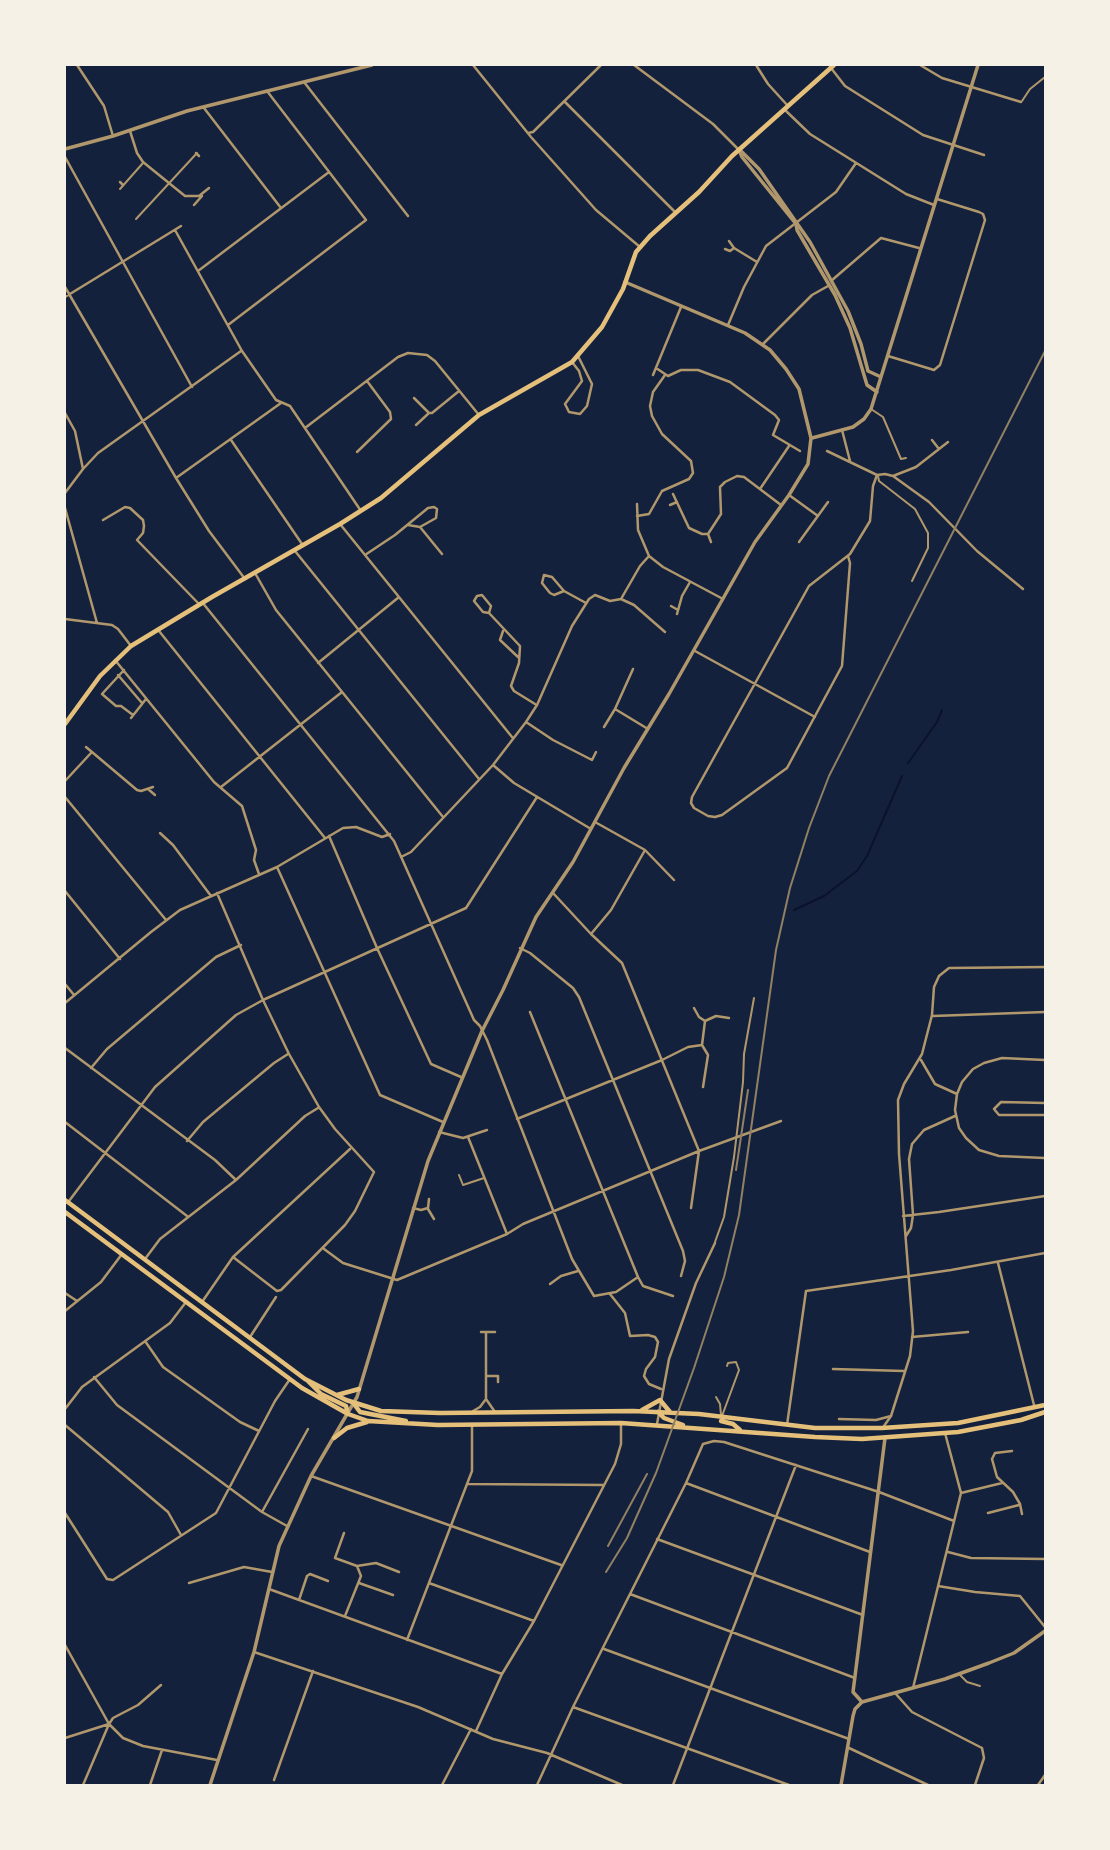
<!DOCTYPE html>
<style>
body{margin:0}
#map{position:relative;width:1110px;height:1850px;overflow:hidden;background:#14213d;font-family:"IBM Plex Sans",sans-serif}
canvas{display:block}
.frame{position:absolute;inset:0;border:66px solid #f6f1e7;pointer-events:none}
</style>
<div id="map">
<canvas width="1110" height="1850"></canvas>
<div class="frame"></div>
</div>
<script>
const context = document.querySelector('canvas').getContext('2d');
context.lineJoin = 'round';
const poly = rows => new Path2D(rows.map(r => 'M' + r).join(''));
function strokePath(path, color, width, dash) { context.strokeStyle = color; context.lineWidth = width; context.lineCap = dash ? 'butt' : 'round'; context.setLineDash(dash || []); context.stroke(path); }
const stream = poly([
 [908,763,937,722,942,710],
 [794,910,824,896,857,871,867,856,902,776]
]);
const service = poly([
 [1022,101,1030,89,1045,77],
 [120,189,143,163],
 [136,219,197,153],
 [871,409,883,417,901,459,906,458],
 [878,476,879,481,915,509,928,533,928,548,912,581],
 [459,1175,463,1185,484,1178],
 [715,1242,724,1217,734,1157,743,1082,744,1054,754,998],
 [716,1397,720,1404,721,1415],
 [722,1416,739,1370,736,1362,728,1363,727,1366],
 [960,1675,967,1682,980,1686]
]);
const minor = poly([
 [77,65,104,106,113,136],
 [473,65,531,137,596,210,640,247],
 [634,65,713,124,739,150],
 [756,65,768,84,788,106],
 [920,65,942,78,1021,102],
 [831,68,845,86,923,135,984,155],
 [304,82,408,216],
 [564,101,676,213],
 [204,108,281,208],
 [785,110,810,134,906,194,934,205],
 [130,131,137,153,143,162,185,196,199,196,209,188],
 [528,133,533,132,601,65],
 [196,153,199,156],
 [65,157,192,387],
 [120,182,123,185],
 [194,205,202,196],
 [175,230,242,351,276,400,290,406,361,511],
 [729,241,734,248,757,262],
 [725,249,730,251,734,248],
 [198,271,329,172],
 [831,281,881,238,919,248],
 [65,287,176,478,209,531,245,579],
 [65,297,181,226],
 [228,325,366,220,267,91],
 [728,325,744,287,766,246,836,192,856,163],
 [763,344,812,295,828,286],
 [888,356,934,370,940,365,985,220,983,214,979,212,937,199],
 [572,362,579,371,582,381,565,404,569,412,580,414,587,406,592,384,578,356],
 [656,368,668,376,681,370,698,370,730,382,775,415,779,420,773,435,800,451],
 [653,375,681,307],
 [414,398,429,413,432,413,459,391],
 [65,413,75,431,83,469],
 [416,425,429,413],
 [305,428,398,357,408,353,427,355,435,361,479,415],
 [842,430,850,461],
 [231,440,302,544],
 [932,440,939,449],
 [827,451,877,475,885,474,893,476,916,467,948,442],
 [357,452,391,419,390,412,367,381],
 [893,476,929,502,977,551,1023,589],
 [176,478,281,403],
 [760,489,789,446],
 [65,493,83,469,98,453,241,351],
 [673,494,689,528,702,534,708,534],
 [789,495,818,516],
 [637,504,638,530,649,556,663,567,723,599],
 [670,505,677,502],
 [65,508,97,623],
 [637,516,649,514,662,491,689,479,693,473,691,461,662,434,652,416,650,406,653,392,665,375],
 [103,520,125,507,130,508,143,520,144,526,143,533,137,540,199,604],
 [340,524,512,737],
 [420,527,442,554],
 [708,534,721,514,720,487,725,482,737,476,744,477,781,505],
 [708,534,711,542],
 [799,542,828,502],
 [295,551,479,779],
 [365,555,395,535,428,508,434,507,437,509,436,518,420,527,408,525],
 [848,556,850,563,842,666,787,768,722,815,715,817,708,816,694,808,691,803,692,797,809,586,850,554,870,521,873,486,877,475],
 [255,573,276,610,443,817],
 [564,591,552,577,544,575,542,583,550,593,554,595,564,591,586,603],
 [621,599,640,566,649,556],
 [202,602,394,841,474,1020,480,1026,487,1040,572,1259,594,1296,616,1292,638,1277,530,1012],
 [671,606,678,610],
 [489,613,491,606,482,595,477,596,474,601,483,612,489,613,520,646,519,663,511,686,514,691,535,704],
 [677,614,682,596,690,582],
 [65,619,112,625,118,629,131,646],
 [159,631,325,838],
 [503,631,500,640,518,657],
 [695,651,815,717],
 [115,660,214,782,242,806,256,850,254,860,259,874],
 [318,663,399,597],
 [633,669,615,709,648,729],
 [124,670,102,694,116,706,121,706,133,715],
 [118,675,142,703],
 [131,718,146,699],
 [526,722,553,740,592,760,596,752],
 [604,727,615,709],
 [86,747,137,790,141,791,153,787],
 [493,765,514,783,591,829],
 [65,781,91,753],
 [221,787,342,692],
 [148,789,155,795],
 [65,797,166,920],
 [595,822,645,850,674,880],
 [160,833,173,845,211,896],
 [329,836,377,948,431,1064,461,1077],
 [401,857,411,852,493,765,526,722,537,705,572,626,589,599,595,595,610,601,621,599,634,605,665,632],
 [277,867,380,1095,443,1122],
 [65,891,120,959],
 [217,893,263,1000,289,1054,319,1107,335,1129,374,1172,355,1211,345,1225,281,1290,277,1291,233,1257],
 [553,893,591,934,622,963,699,1151,691,1208],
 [591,934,611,910,645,850],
 [520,948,530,953,573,988,579,997,683,1251,685,1261,681,1276],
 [65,984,74,995],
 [65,1003,151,932,180,910,277,867,343,828,356,827,382,837,390,834],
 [694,1008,699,1017,705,1021],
 [933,1016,1045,1012],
 [702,1045,705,1021,716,1016,729,1018],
 [65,1048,215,1160,236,1180],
 [921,1060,935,1084,957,1094],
 [1045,1060,1002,1058,984,1063,973,1069,962,1082,957,1094,955,1110,959,1128,966,1138,979,1150,999,1156,1045,1158],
 [91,1068,107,1049,216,957,241,945],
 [1045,1103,1001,1102,994,1109,999,1115,1045,1115],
 [517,1119,662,1060,688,1047,702,1045,708,1055,703,1087],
 [65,1122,187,1216],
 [439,1132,463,1138,487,1130],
 [468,1137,507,1234],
 [187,1141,203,1122,274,1063,288,1054],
 [69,1201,155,1087,236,1015,263,1000,466,908,537,797],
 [413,1208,421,1210,428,1208,429,1199],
 [428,1209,434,1219],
 [903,1216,939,1212,1045,1196],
 [906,1236,911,1228,913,1215,909,1159,912,1144,924,1130,955,1116],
 [324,1249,343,1263,397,1280,507,1234,523,1224,699,1151,781,1121],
 [145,1259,160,1239,236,1180,305,1116,318,1108],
 [998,1263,1034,1405],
 [638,1277,643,1286,673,1296],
 [550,1284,561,1276,578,1271],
 [65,1293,77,1301],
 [610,1294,625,1313,630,1336,648,1335,655,1337,658,1342,655,1357,646,1369,644,1376,649,1384,661,1389],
 [202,1302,233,1257,350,1149],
 [65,1311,101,1282,122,1254],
 [481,1332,495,1332],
 [250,1337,276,1297],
 [912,1337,968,1332],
 [145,1341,163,1367,240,1422,259,1431],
 [833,1369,904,1371],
 [486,1376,498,1376,498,1382],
 [94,1377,117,1405,262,1512,287,1526],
 [486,1399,486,1333],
 [65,1409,82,1387,170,1323,186,1302],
 [473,1411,480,1407,486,1399,495,1412],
 [839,1419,876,1420,891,1416],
 [657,1424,669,1359,696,1283,715,1243],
 [65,1425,168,1512,181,1535],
 [787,1425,806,1291,951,1270,1045,1253],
 [884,1426,891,1416,910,1356,913,1331,899,1154,898,1100,904,1084,922,1054,932,1015,934,987,939,976,949,968,1045,967],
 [1012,1451,995,1453,992,1459,997,1477,1013,1492,1020,1504,1022,1514],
 [311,1476,561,1565],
 [686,1483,870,1552],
 [468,1484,604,1485],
 [961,1493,1002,1483],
 [262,1512,308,1429],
 [65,1513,107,1579,113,1580,216,1513,275,1401,290,1379],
 [988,1513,1019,1505],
 [344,1533,335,1558,357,1566,361,1576,345,1616],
 [657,1539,863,1615],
 [948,1552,971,1558,1045,1559],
 [357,1566,376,1563,399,1572],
 [189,1583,244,1567,272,1572],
 [359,1583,393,1595],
 [429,1583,534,1621],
 [938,1586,975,1592,1020,1596,1045,1627],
 [269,1589,502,1674],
 [630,1594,855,1678],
 [299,1600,307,1576,310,1574,328,1581],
 [407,1640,472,1471,472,1424],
 [65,1645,109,1724,123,1738,143,1746,217,1760],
 [604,1649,849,1739],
 [254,1652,418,1707,493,1739,547,1753,622,1785],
 [913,1688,961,1493,945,1433],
 [895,1693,912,1712,982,1748,984,1758,975,1785],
 [573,1707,789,1785],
 [476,1731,502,1674,534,1621,615,1464,621,1444,621,1423],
 [65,1738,109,1724,113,1718,138,1705,161,1685],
 [849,1748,928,1785],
 [274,1780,313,1671],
 [83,1785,109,1724],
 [150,1785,162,1750],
 [442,1785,471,1729],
 [537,1785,573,1707,686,1483,703,1444,714,1441,724,1442,879,1492,954,1521],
 [673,1785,796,1465],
 [1038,1785,1045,1775]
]);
const tertiary = poly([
 [65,149,113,136,187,111,372,65],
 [739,150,742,157,796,224,797,230,835,295,850,328,867,385,877,392],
 [741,151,759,169,810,242,848,311,861,344,868,371,881,377],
 [812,438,853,427,864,419,871,409,978,65],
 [862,1702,853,1692,885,1438],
 [210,1785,254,1652,279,1546,311,1476,357,1397,428,1161,482,1031,503,990,536,917,573,862,624,768,669,694,755,542,789,495,808,464,811,438,799,389,786,369,770,350,745,333,625,282],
 [841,1785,853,1716,855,1709,862,1702,945,1679,989,1663,1014,1653,1045,1631]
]);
const primary = poly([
 [65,724,100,676,131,646,212,597,340,524,381,498,479,415,572,362,602,327,623,289,636,252,650,236,699,192,732,156,834,65]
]);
const trunk = poly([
 [65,1200,305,1379,346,1400,381,1411,440,1413,633,1411,699,1414,815,1428,882,1428,958,1423,1045,1405],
 [65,1212,302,1388,348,1414,368,1421,438,1425,621,1423,815,1437,862,1439,958,1432,1021,1420,1045,1412],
 [308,1381,321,1394,346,1406,348,1414],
 [337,1395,359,1389],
 [354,1404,360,1412,406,1421],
 [642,1410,660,1400,670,1412],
 [658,1412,664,1418,683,1425],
 [721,1421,733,1424,740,1430],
 [334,1438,347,1428,367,1422]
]);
const rail = poly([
 [736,1170,748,1090],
 [608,1546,647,1474],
 [606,1572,627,1538,656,1473,694,1368,724,1277,739,1215,776,950,790,888,809,828,829,776,1045,351]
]);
strokePath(stream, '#0b132b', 2);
strokePath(service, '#b1986c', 2);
strokePath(minor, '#b1986c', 2.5);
strokePath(tertiary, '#b1986c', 3.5);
strokePath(primary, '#e5c07b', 4.5);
strokePath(trunk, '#e5c07b', 4.5);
strokePath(rail, '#918062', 2);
</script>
